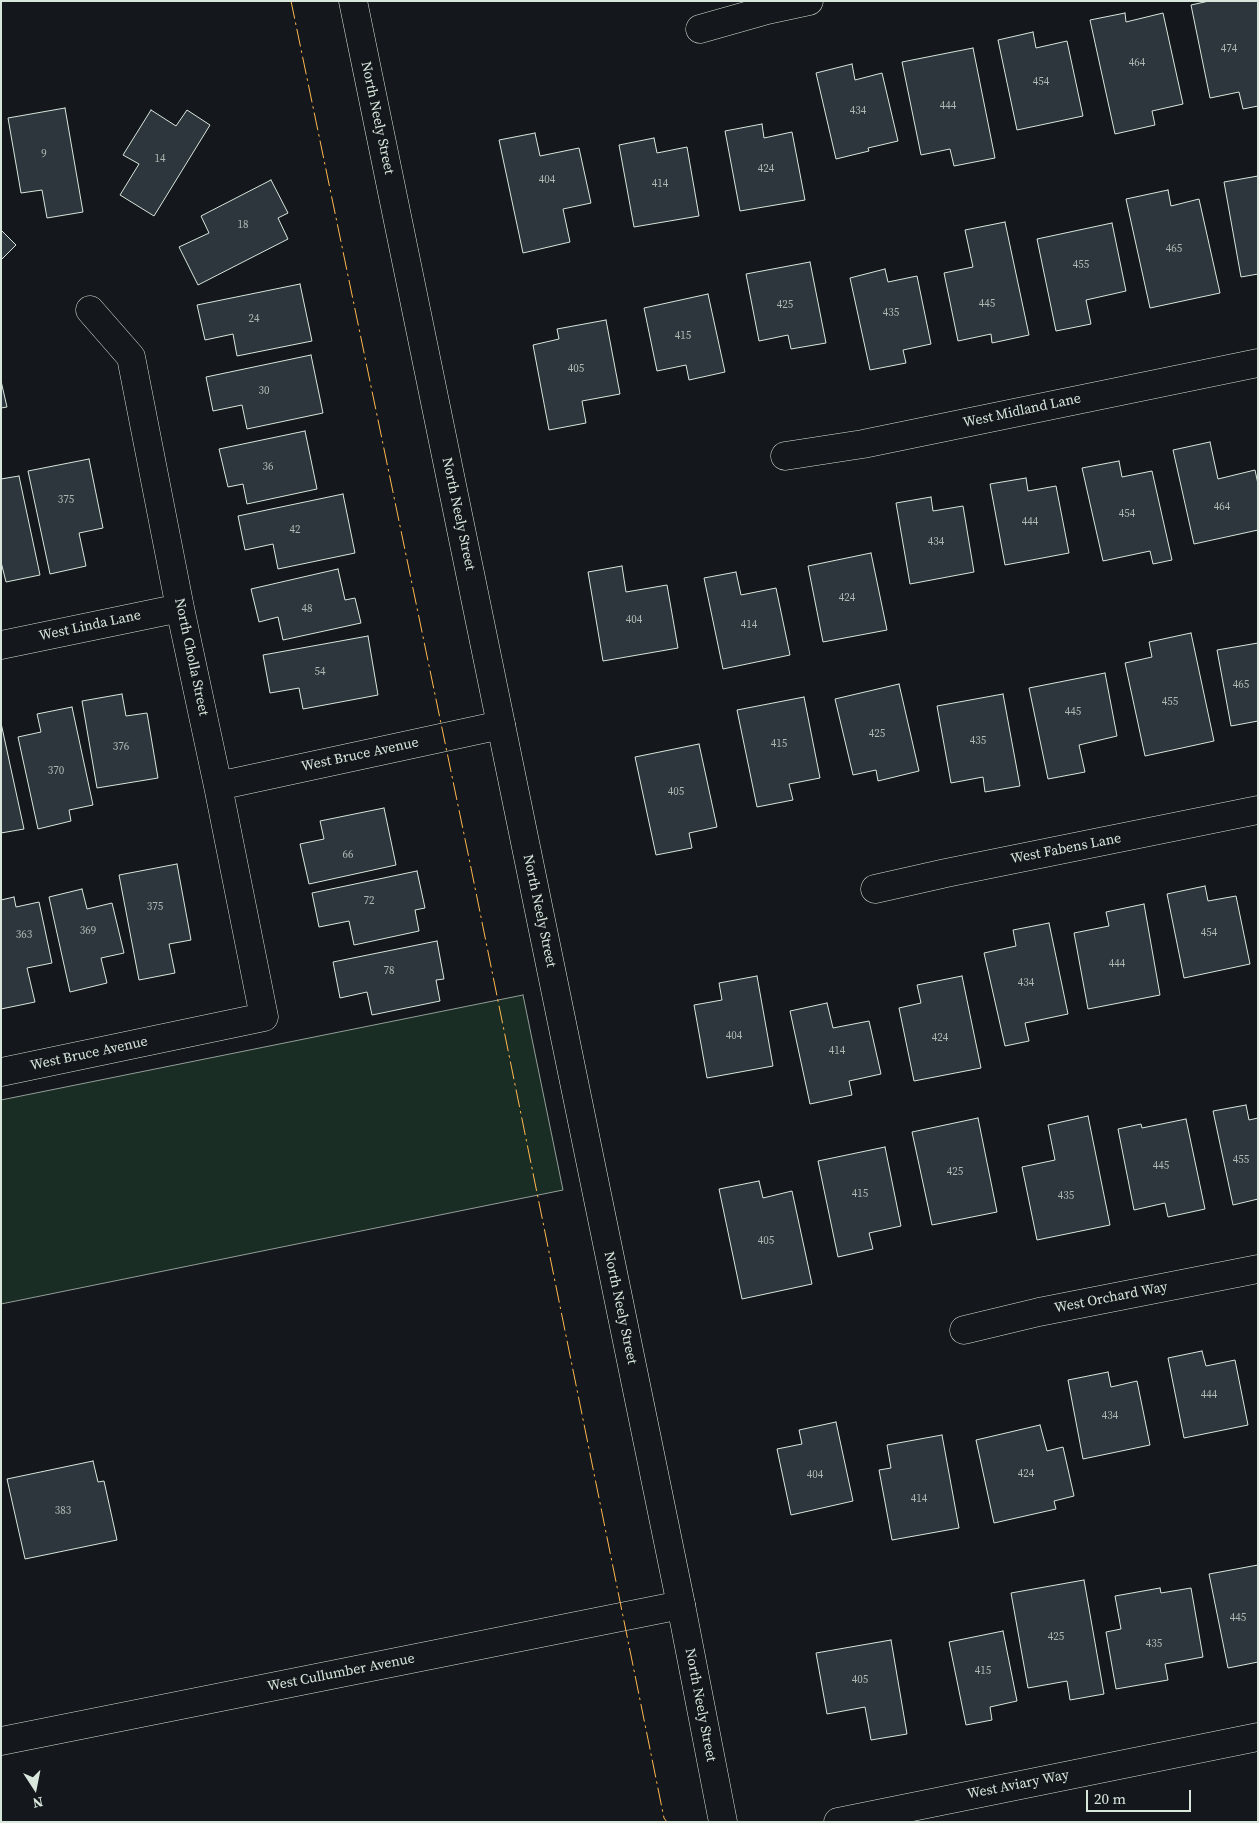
<!DOCTYPE html>
<style>
body{margin:0}
#map{position:relative;width:1259px;height:1823px;overflow:hidden;background:#14181c;font-family:"Source Serif 4",serif}
canvas{display:block}
.frame{position:absolute;inset:0;border:2px solid #d8e6dc;pointer-events:none}
.north{position:absolute;left:10px;top:1763px;width:50px;height:50px;-webkit-text-stroke:4px #14181c;paint-order:stroke;rotate:169deg;font-size:14px;font-weight:700;line-height:20px;text-align:center;color:#d8e6dc}
.north::after{content:'';display:block;margin:auto;width:18px;height:22px;background:#d8e6dc;clip-path:polygon(50% 0,100% 100%,50% 72%,0 100%)}
.scale{position:absolute;left:1086px;top:1790px;width:105px;height:22px;box-sizing:border-box;border:2px solid #d8e6dc;border-top:0;padding-left:6px;font-size:15px;line-height:18px;white-space:nowrap;color:#d8e6dc;-webkit-text-stroke:4px #14181c;paint-order:stroke}
</style>
<div id="map">
<canvas width="1259" height="1823"></canvas>
<div class="frame"></div>
<div class="north">N</div>
<div class="scale">20 m</div>
</div>
<script>
const context = document.querySelector('canvas').getContext('2d');
context.lineJoin = 'round';
function fillPath(path, color) { context.fillStyle = color; context.fill(path, 'evenodd'); }
const poly = rows => new Path2D(rows.map(r => 'M' + r).join(''));
function strokePath(path, color, width, dash) { context.strokeStyle = color; context.lineWidth = width; context.lineCap = dash ? 'butt' : 'round'; context.setLineDash(dash || []); context.stroke(path); }
function write(font, color, halo, rows, align = 'center') {
  context.font = font + ' "Source Serif 4",serif'; context.lineWidth = 4; context.setLineDash([]); context.textBaseline = 'middle'; context.strokeStyle = halo; context.fillStyle = color; for (const [text, x, y, turn = 0] of rows) {
    context.save(); context.translate(x, y); context.rotate((+turn || 0) * Math.PI / 180); context.textAlign = isNaN(turn) ? turn : align; if (halo) context.strokeText(text, 0, 0); context.fillText(text, 0, 0); context.restore();
  }
}
const green = poly([
 [523,995,563,1190,1,1304,1,1100,523,995]
]);
const building = poly([
 [1209,1,1258,1,1258,106,1243,109,1239,92,1210,98,1191,5,1209,1],
 [1125,13,1126,22,1163,13,1183,104,1152,111,1155,125,1115,134,1090,20,1125,13],
 [1033,32,1036,48,1067,41,1083,116,1017,130,998,40,1033,32],
 [973,48,995,158,954,166,950,149,921,155,902,62,973,48],
 [852,64,855,80,882,73,898,141,868,148,869,151,836,159,816,73,852,64],
 [65,108,83,212,47,218,42,190,21,193,8,118,65,108],
 [151,110,176,126,187,110,210,125,154,216,120,195,139,164,123,155,151,110],
 [762,124,764,138,792,132,805,200,740,211,725,131,762,124],
 [535,133,540,156,579,148,591,203,563,209,570,242,523,253,499,140,535,133],
 [654,138,657,153,687,147,699,216,634,227,619,145,654,138],
 [1258,176,1258,274,1241,277,1224,182,1258,176],
 [271,180,288,213,278,218,288,239,198,285,179,247,209,233,201,216,271,180],
 [1168,190,1171,206,1199,199,1220,293,1150,308,1126,199,1168,190],
 [1005,222,1029,335,992,343,991,334,958,341,944,273,973,267,965,230,1005,222],
 [1112,223,1126,291,1086,300,1091,324,1056,331,1037,239,1112,223],
 [1,230,16,245,1,260,1,230],
 [810,262,826,343,791,349,788,335,759,341,746,274,810,262],
 [885,269,888,282,917,276,931,344,903,350,906,363,870,370,850,278,885,269],
 [300,284,312,341,237,356,233,334,205,340,197,305,300,284],
 [708,294,725,372,689,380,686,365,657,371,644,308,708,294],
 [606,320,620,394,582,401,586,423,549,430,533,345,559,339,557,329,606,320],
 [311,355,323,413,247,429,242,405,213,411,206,377,311,355],
 [1,381,7,407,1,408,1,381],
 [305,431,317,489,247,504,243,484,228,487,219,449,305,431],
 [1210,442,1218,479,1255,470,1258,484,1258,530,1194,544,1173,450,1210,442],
 [89,459,103,528,79,533,86,566,50,574,28,471,89,459],
 [1119,461,1122,477,1152,471,1172,560,1153,564,1150,551,1103,561,1082,468,1119,461],
 [19,476,40,575,6,582,1,562,1,479,19,476],
 [1026,478,1028,491,1056,486,1069,553,1005,565,990,484,1026,478],
 [343,494,355,553,278,569,273,544,245,550,238,516,343,494],
 [931,497,933,511,963,506,974,572,910,584,896,503,931,497],
 [871,553,887,630,823,642,808,566,871,553],
 [622,566,626,592,667,585,678,648,603,661,588,572,622,566],
 [338,569,345,600,355,598,361,623,283,640,278,617,259,622,251,589,338,569],
 [736,572,741,595,776,588,790,655,723,669,704,578,736,572],
 [1191,633,1214,741,1145,756,1125,663,1152,657,1149,642,1191,633],
 [368,636,378,695,303,709,299,688,270,693,263,655,368,636],
 [1258,643,1258,721,1231,726,1217,650,1258,643],
 [1105,673,1117,736,1079,745,1085,772,1048,779,1029,688,1105,673],
 [899,684,919,771,878,781,876,770,853,775,835,699,899,684],
 [122,694,126,716,147,713,158,778,97,788,82,701,122,694],
 [1003,694,1020,786,985,792,983,777,951,783,937,706,1003,694],
 [804,697,820,778,789,784,793,800,757,807,737,710,804,697],
 [72,707,93,805,69,810,71,821,38,829,18,737,41,732,37,714,72,707],
 [1,723,24,829,1,833,1,723],
 [699,744,717,827,689,833,692,848,656,855,635,757,699,744],
 [384,808,396,865,309,884,300,844,324,839,320,821,384,808],
 [177,864,191,940,169,944,175,973,139,980,119,875,177,864],
 [417,871,425,908,415,910,419,931,354,945,349,921,319,927,312,893,417,871],
 [1205,886,1208,901,1236,896,1250,964,1184,978,1167,894,1205,886],
 [82,889,87,909,112,903,124,953,101,958,107,983,70,992,49,897,82,889],
 [14,897,16,907,39,902,52,963,27,968,35,1002,1,1009,1,900,14,897],
 [1144,904,1160,995,1088,1009,1074,933,1109,926,1106,912,1144,904],
 [1049,923,1068,1014,1025,1023,1029,1041,1005,1046,984,953,1016,946,1013,930,1049,923],
 [437,941,444,979,436,980,440,1001,372,1015,367,992,340,998,333,962,437,941],
 [757,976,773,1066,707,1078,694,1005,722,1000,719,983,757,976],
 [962,976,981,1068,914,1081,899,1008,921,1003,917,985,962,976],
 [827,1003,833,1028,869,1021,881,1074,849,1081,852,1095,810,1104,790,1011,827,1003],
 [1246,1105,1249,1120,1258,1118,1258,1199,1233,1205,1213,1111,1246,1105],
 [1088,1116,1110,1225,1037,1240,1022,1167,1055,1160,1048,1125,1088,1116],
 [978,1118,997,1212,932,1225,912,1132,978,1118],
 [1186,1119,1205,1209,1168,1217,1165,1203,1134,1210,1118,1129,1141,1124,1142,1128,1186,1119],
 [885,1147,901,1226,869,1233,873,1249,838,1257,818,1161,885,1147],
 [759,1181,763,1198,792,1191,812,1284,742,1299,719,1189,759,1181],
 [1202,1351,1206,1366,1235,1360,1248,1425,1184,1438,1168,1358,1202,1351],
 [1108,1372,1111,1387,1137,1381,1150,1445,1083,1459,1068,1380,1108,1372],
 [836,1422,853,1501,791,1515,777,1449,802,1444,799,1430,836,1422],
 [1040,1425,1047,1451,1063,1447,1074,1496,1054,1501,1056,1509,994,1523,976,1440,1040,1425],
 [942,1435,959,1528,892,1540,879,1470,891,1468,887,1445,942,1435],
 [93,1461,98,1482,104,1481,117,1540,25,1559,7,1479,93,1461],
 [1258,1565,1258,1662,1228,1668,1209,1574,1258,1565],
 [1084,1580,1104,1694,1070,1700,1067,1681,1028,1688,1011,1593,1084,1580],
 [1160,1588,1161,1593,1191,1588,1203,1657,1165,1664,1168,1680,1116,1689,1106,1632,1121,1629,1115,1596,1160,1588],
 [1003,1631,1017,1701,990,1707,992,1720,966,1725,949,1642,1003,1631],
 [891,1640,907,1734,871,1740,865,1707,827,1714,816,1653,891,1640]
]);
const minor = poly([
 [700,29,767,10,809,1],
 [785,456,863,444,1258,363],
 [1,645,180,608],
 [218,786,501,725],
 [875,889,946,873,1258,810],
 [1,1072,264,1017,218,786,180,608,131,357,90,310],
 [964,1330,1039,1312,1258,1269],
 [1,1741,681,1605],
 [838,1822,1258,1737]
]);
const tertiary = poly([
 [353,1,681,1605,723,1822]
]);
const power = poly([
 [291,1,470,863,664,1818,667,1822]
]);
const numberNames = [
 ["474",1229,49],
 ["464",1137,63],
 ["454",1041,82],
 ["444",948,106],
 ["434",858,111],
 ["9",44,154],
 ["14",160,159],
 ["424",766,169],
 ["404",547,180],
 ["414",660,184],
 ["18",243,225],
 ["465",1174,249],
 ["455",1081,265],
 ["445",987,304],
 ["425",785,305],
 ["435",891,313],
 ["24",254,319],
 ["415",683,336],
 ["405",576,369],
 ["30",264,391],
 ["36",268,467],
 ["375",66,500],
 ["464",1222,507],
 ["454",1127,514],
 ["444",1030,522],
 ["42",295,530],
 ["434",936,542],
 ["424",847,598],
 ["48",307,609],
 ["404",634,620],
 ["414",749,625],
 ["54",320,672],
 ["465",1241,685],
 ["455",1170,702],
 ["445",1073,712],
 ["425",877,734],
 ["435",978,741],
 ["415",779,744],
 ["376",121,747],
 ["370",56,771],
 ["405",676,792],
 ["66",348,855],
 ["72",369,901],
 ["375",155,907],
 ["369",88,931],
 ["454",1209,933],
 ["363",24,935],
 ["444",1117,964],
 ["78",389,971],
 ["434",1026,983],
 ["404",734,1036],
 ["424",940,1038],
 ["414",837,1051],
 ["455",1241,1160],
 ["445",1161,1166],
 ["425",955,1172],
 ["415",860,1194],
 ["435",1066,1196],
 ["405",766,1241],
 ["444",1209,1395],
 ["434",1110,1416],
 ["424",1026,1474],
 ["404",815,1475],
 ["414",919,1499],
 ["383",63,1511],
 ["445",1238,1618],
 ["425",1056,1637],
 ["435",1154,1644],
 ["415",983,1671],
 ["405",860,1680]
];
const streetNames = [
 ["North Neely Street",377,118,78],
 ["West Midland Lane",1022,411,-12],
 ["North Neely Street",458,514,78],
 ["West Linda Lane",90,626,-12],
 ["North Cholla Street",191,657,78],
 ["West Bruce Avenue",360,755,-12],
 ["West Fabens Lane",1066,849,-11],
 ["North Neely Street",539,911,78],
 ["West Bruce Avenue",89,1054,-12],
 ["West Orchard Way",1111,1298,-11],
 ["North Neely Street",620,1308,78],
 ["West Cullumber Avenue",341,1673,-11],
 ["North Neely Street",700,1705,79],
 ["West Aviary Way",1018,1785,-11]
];
fillPath(green, '#1a2d24');
strokePath(green, '#939e99', 1);
fillPath(building, '#2c363c');
strokePath(building, '#d8e6dc', 1);
strokePath(minor, '#d8e6dc', 29);
strokePath(tertiary, '#d8e6dc', 29);
strokePath(minor, '#14181c', 28);
strokePath(tertiary, '#14181c', 28);
strokePath(power, '#ffb74d', 1, [18, 4, 2.5, 4]);
write('11px', '#adbab4', null, numberNames);
write('14px', '#d8e6dc', '#14181c', streetNames);
</script>
